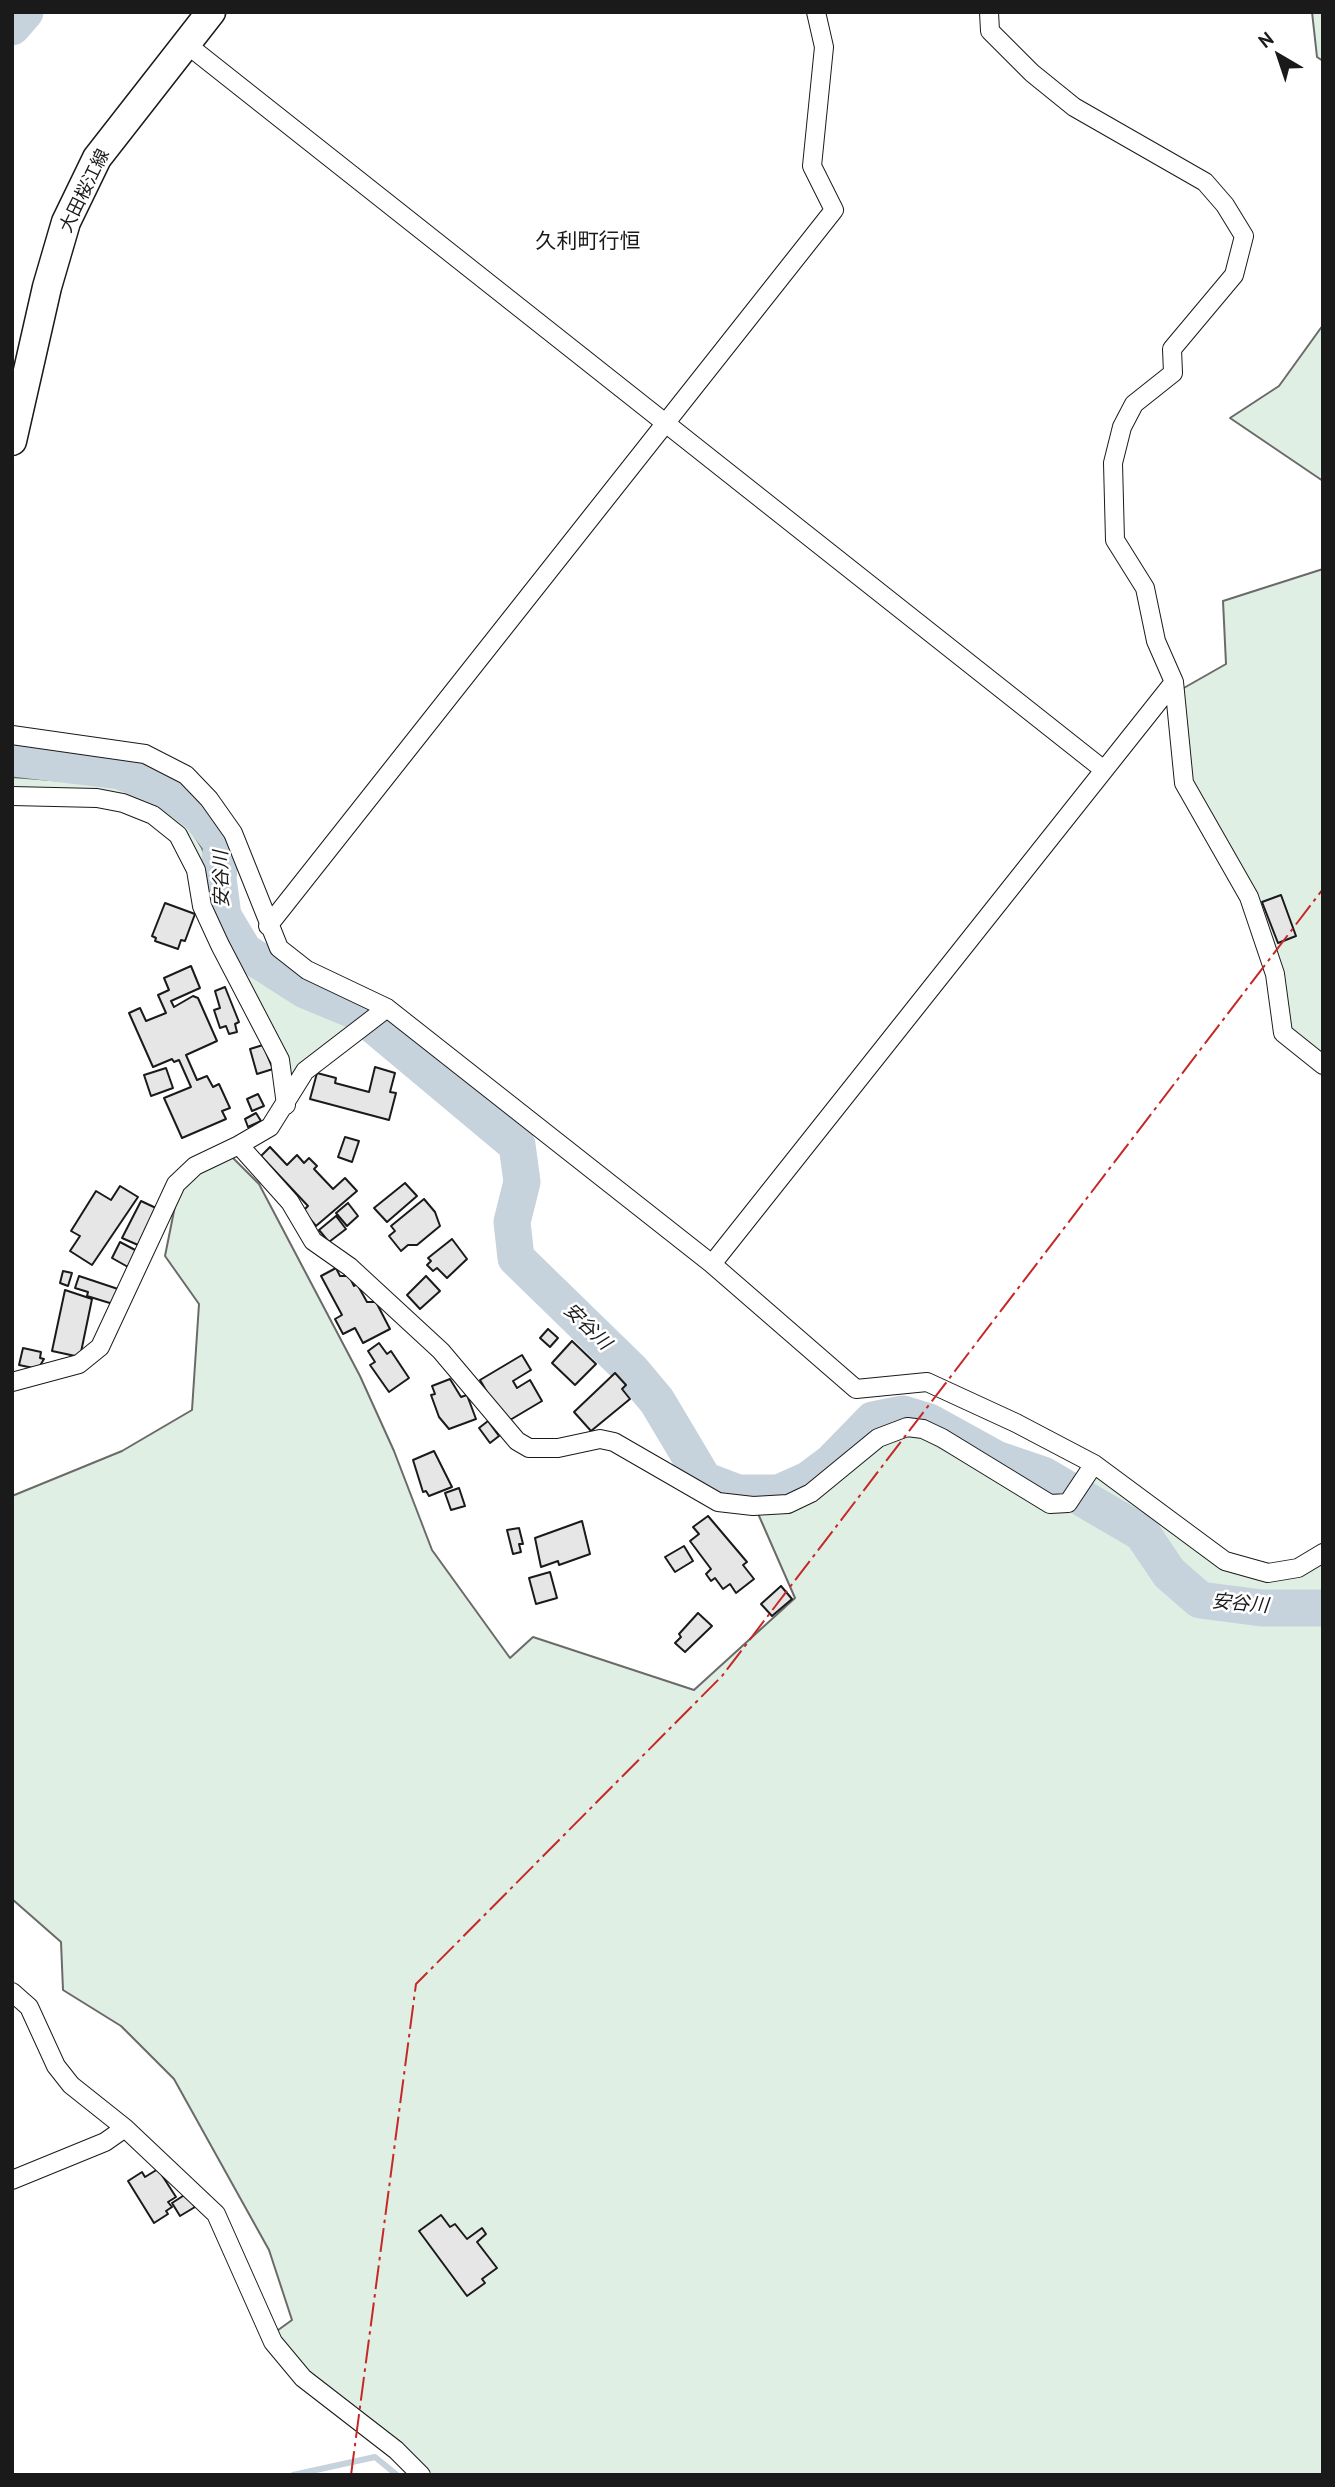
<!DOCTYPE html>
<meta charset="utf-8">
<style>
body{margin:0}
#map{position:relative;width:1335px;height:2487px;overflow:hidden;background:#fff;font-family:"PT Sans",sans-serif}
canvas{display:block}
.frame{position:absolute;inset:0;border:14px solid #1a1a1a;pointer-events:none}
.north{position:absolute;left:1244px;top:21px;width:70px;height:70px;-webkit-text-stroke:5px #fff;paint-order:stroke;rotate:321deg;font-size:19px;font-weight:700;line-height:28px;text-align:center;color:#1a1a1a}
.north::after{content:'';display:block;margin:auto;width:24px;height:32px;background:#1a1a1a;clip-path:polygon(50% 0,100% 100%,50% 72%,0 100%)}
</style>
<div id="map">
<canvas width="1335" height="2487"></canvas>
<div class="frame"></div>
<div class="north">N</div>
</div>
<script>
const context = document.querySelector('canvas').getContext('2d');
context.lineJoin = 'round';
function fillPath(path, color) { context.fillStyle = color; context.fill(path, 'evenodd'); }
const poly = rows => new Path2D(rows.map(r => 'M' + r).join(''));
function strokePath(path, color, width, dash) { context.strokeStyle = color; context.lineWidth = width; context.lineCap = dash ? 'butt' : 'round'; context.setLineDash(dash || []); context.stroke(path); }
function write(font, color, halo, rows, align = 'center') {
  context.font = font + ' "PT Sans","Noto Sans JP",sans-serif'; context.lineWidth = 5; context.setLineDash([]); context.textBaseline = 'middle'; context.strokeStyle = halo; context.fillStyle = color; for (const [text, x, y, turn = 0] of rows) {
    context.save(); context.translate(x, y); context.rotate((+turn || 0) * Math.PI / 180); context.textAlign = isNaN(turn) ? turn : align; if (halo) context.strokeText(text, 0, 0); context.fillText(text, 0, 0); context.restore();
  }
}
const green = poly([
 [1312,12,1323,12,1323,61,1317,57,1312,12],
 [1323,325,1323,481,1230,418,1279,386,1323,325],
 [1323,569,1323,1059,1288,1032,1282,975,1186,775,1182,689,1226,664,1223,601,1323,569],
 [12,777,130,786,166,804,186,822,202,848,213,879,215,908,237,954,263,968,288,987,360,1026,290,1076,157,811,12,792,12,777],
 [231,1156,259,1184,360,1376,394,1451,432,1550,510,1658,533,1637,694,1690,795,1598,756,1509,787,1509,885,1438,916,1432,1045,1507,1096,1474,1253,1575,1323,1558,1323,2475,425,2475,301,2370,274,2333,292,2320,269,2250,174,2079,121,2026,63,1990,61,1942,12,1899,12,1496,122,1451,192,1410,199,1304,165,1256,176,1201,182,1185,197,1171,231,1156]
]);
const stream = poly([
 [293,2475,375,2457,397,2475]
]);
const river = poly([
 [12,27,25,12],
 [12,758,120,771,166,789,200,815,222,843,218,878,223,916,244,951,305,990,358,1012,517,1145,522,1182,512,1222,516,1258,631,1370,657,1401,704,1480,738,1493,779,1493,808,1480,832,1462,873,1420,903,1414,929,1422,996,1459,1043,1475,1142,1533,1169,1573,1200,1600,1262,1608,1323,1608]
]);
const building = poly([
 [1281,895,1296,936,1278,943,1262,902,1281,895],
 [165,903,195,914,185,941,181,940,178,949,155,941,156,938,152,936,165,903],
 [191,966,200,988,171,1001,174,1007,193,996,198,998,217,1041,186,1055,197,1080,207,1076,213,1087,219,1084,230,1108,222,1111,226,1119,182,1138,164,1098,191,1087,179,1060,174,1062,172,1059,153,1067,129,1013,140,1008,146,1021,166,1013,158,995,169,990,164,978,191,966],
 [225,987,239,1022,235,1024,237,1032,229,1034,226,1026,220,1028,214,1010,220,1008,215,991,225,987],
 [263,1045,273,1069,257,1074,250,1049,263,1045],
 [375,1067,395,1073,390,1092,396,1093,389,1120,310,1099,317,1073,336,1078,335,1083,369,1092,375,1067],
 [166,1068,173,1088,151,1096,144,1075,166,1068],
 [258,1094,264,1106,252,1111,247,1099,258,1094],
 [256,1113,261,1121,248,1127,245,1119,256,1113],
 [345,1137,359,1141,352,1162,338,1157,345,1137],
 [270,1147,287,1165,297,1155,304,1163,309,1158,317,1166,314,1169,333,1189,345,1178,357,1191,316,1226,306,1214,304,1210,308,1206,261,1156,270,1147],
 [405,1183,417,1196,387,1222,374,1208,405,1183],
 [120,1186,138,1197,92,1265,70,1251,80,1236,71,1231,96,1191,111,1200,120,1186],
 [424,1199,435,1212,440,1226,417,1245,408,1245,401,1251,389,1236,395,1231,391,1226,424,1199],
 [141,1201,156,1208,138,1245,122,1238,141,1201],
 [348,1203,358,1216,347,1226,336,1213,348,1203],
 [336,1216,346,1229,329,1242,319,1230,336,1216],
 [452,1239,467,1259,447,1278,437,1268,433,1271,427,1265,431,1261,428,1258,452,1239],
 [120,1242,137,1251,128,1267,112,1258,120,1242],
 [336,1268,340,1276,349,1276,354,1286,357,1284,367,1302,376,1302,390,1329,363,1343,355,1328,343,1334,335,1319,342,1315,321,1276,336,1268],
 [63,1271,72,1273,68,1286,60,1283,63,1271],
 [79,1276,118,1289,113,1304,87,1296,88,1292,75,1288,79,1276],
 [426,1276,440,1291,420,1309,407,1295,426,1276],
 [65,1290,92,1299,80,1357,52,1351,65,1290],
 [548,1329,558,1338,550,1347,540,1338,548,1329],
 [572,1341,596,1364,575,1385,552,1363,572,1341],
 [379,1343,387,1354,391,1351,409,1378,389,1392,370,1365,375,1362,368,1351,379,1343],
 [23,1348,41,1352,40,1358,44,1359,38,1369,19,1365,23,1348],
 [522,1355,531,1370,513,1381,517,1388,530,1380,542,1401,505,1423,480,1380,522,1355],
 [615,1373,626,1385,622,1389,630,1399,591,1431,574,1412,615,1373],
 [450,1379,461,1397,467,1395,476,1419,449,1429,439,1417,431,1395,435,1394,432,1386,450,1379],
 [488,1421,499,1436,490,1443,479,1428,488,1421],
 [434,1451,452,1487,429,1496,426,1491,423,1492,413,1460,434,1451],
 [459,1488,465,1506,451,1510,445,1493,459,1488],
 [708,1516,747,1562,743,1565,754,1579,736,1593,730,1584,723,1589,715,1578,711,1581,706,1574,711,1569,690,1541,699,1534,693,1527,708,1516],
 [582,1521,590,1554,559,1565,558,1561,541,1567,535,1538,582,1521],
 [519,1528,523,1544,519,1544,521,1552,513,1554,507,1530,519,1528],
 [684,1546,693,1561,675,1572,665,1557,684,1546],
 [550,1572,557,1598,536,1604,529,1578,550,1572],
 [781,1586,792,1599,772,1616,761,1604,781,1586],
 [698,1613,712,1626,685,1652,675,1643,681,1637,679,1634,698,1613],
 [158,2169,176,2197,168,2202,172,2207,166,2211,168,2214,154,2223,128,2181,142,2172,145,2177,158,2169],
 [186,2194,195,2207,180,2216,172,2203,186,2194],
 [441,2215,450,2227,455,2224,467,2239,482,2228,486,2234,477,2242,497,2268,482,2279,485,2283,467,2296,419,2231,441,2215]
]);
const minor = poly([
 [989,12,990,31,1032,73,1074,107,1205,182,1225,205,1244,236,1234,275,1172,349,1173,373,1134,404,1122,427,1113,463,1115,540,1145,588,1156,641,1174,682,1184,783,1249,897,1275,974,1283,1033,1323,1065],
 [185,43,1104,770],
 [12,735,145,754,186,775,209,799,233,833,279,948,307,970,387,1008,712,1264,856,1389,927,1382,1016,1423,1094,1464,1225,1561,1268,1573,1298,1568,1323,1553],
 [12,796,97,798,123,803,153,815,178,835,196,870,202,906,220,945,280,1060,286,1105],
 [268,926,834,210,812,166,824,47,816,12],
 [239,1145,270,1127,305,1071,387,1008],
 [712,1264,1174,682],
 [12,1382,79,1364,100,1347,176,1184,195,1166,239,1145,290,1202,313,1241,350,1267,441,1351,517,1441,529,1448,558,1448,600,1439,614,1442,718,1502,753,1506,788,1504,811,1493,878,1438,907,1427,923,1429,942,1438,1050,1504,1068,1503,1094,1464],
 [12,1992,29,2007,56,2066,71,2085,125,2128,216,2214,273,2342,303,2378,396,2450,421,2475],
 [12,2180,105,2142,125,2128]
]);
const primary = poly([
 [12,441,47,287,66,222,97,158,211,12]
]);
const power = poly([
 [351,2475,416,1984,722,1676,1323,889]
]);
const streetNames = [
 ["大田桜江線",85,191,-64]
];
const waterNames = [
 ["安谷川",222,879,-91],
 ["安谷川",587,1327,44],
 ["安谷川",1240,1604,5]
];
const quarterNames = [
 ["久利町行恒",588,242]
];
fillPath(green, '#e0efe3');
strokePath(green, '#6a6a6a', 2);
strokePath(stream, '#c6d2dc', 6);
strokePath(river, '#c6d2dc', 37);
fillPath(building, '#e6e6e6');
strokePath(building, '#1a1a1a', 2);
strokePath(minor, '#1a1a1a', 20);
strokePath(primary, '#1a1a1a', 31);
strokePath(minor, '#fff', 18);
strokePath(primary, '#fff', 28);
strokePath(power, '#c62828', 2, [24, 5, 3.5, 5]);
write('18px', '#1a1a1a', '#fff', streetNames);
write('italic 19px', '#1a1a1a', '#fff', waterNames);
write('21px', '#1a1a1a', '#fff', quarterNames);
</script>
